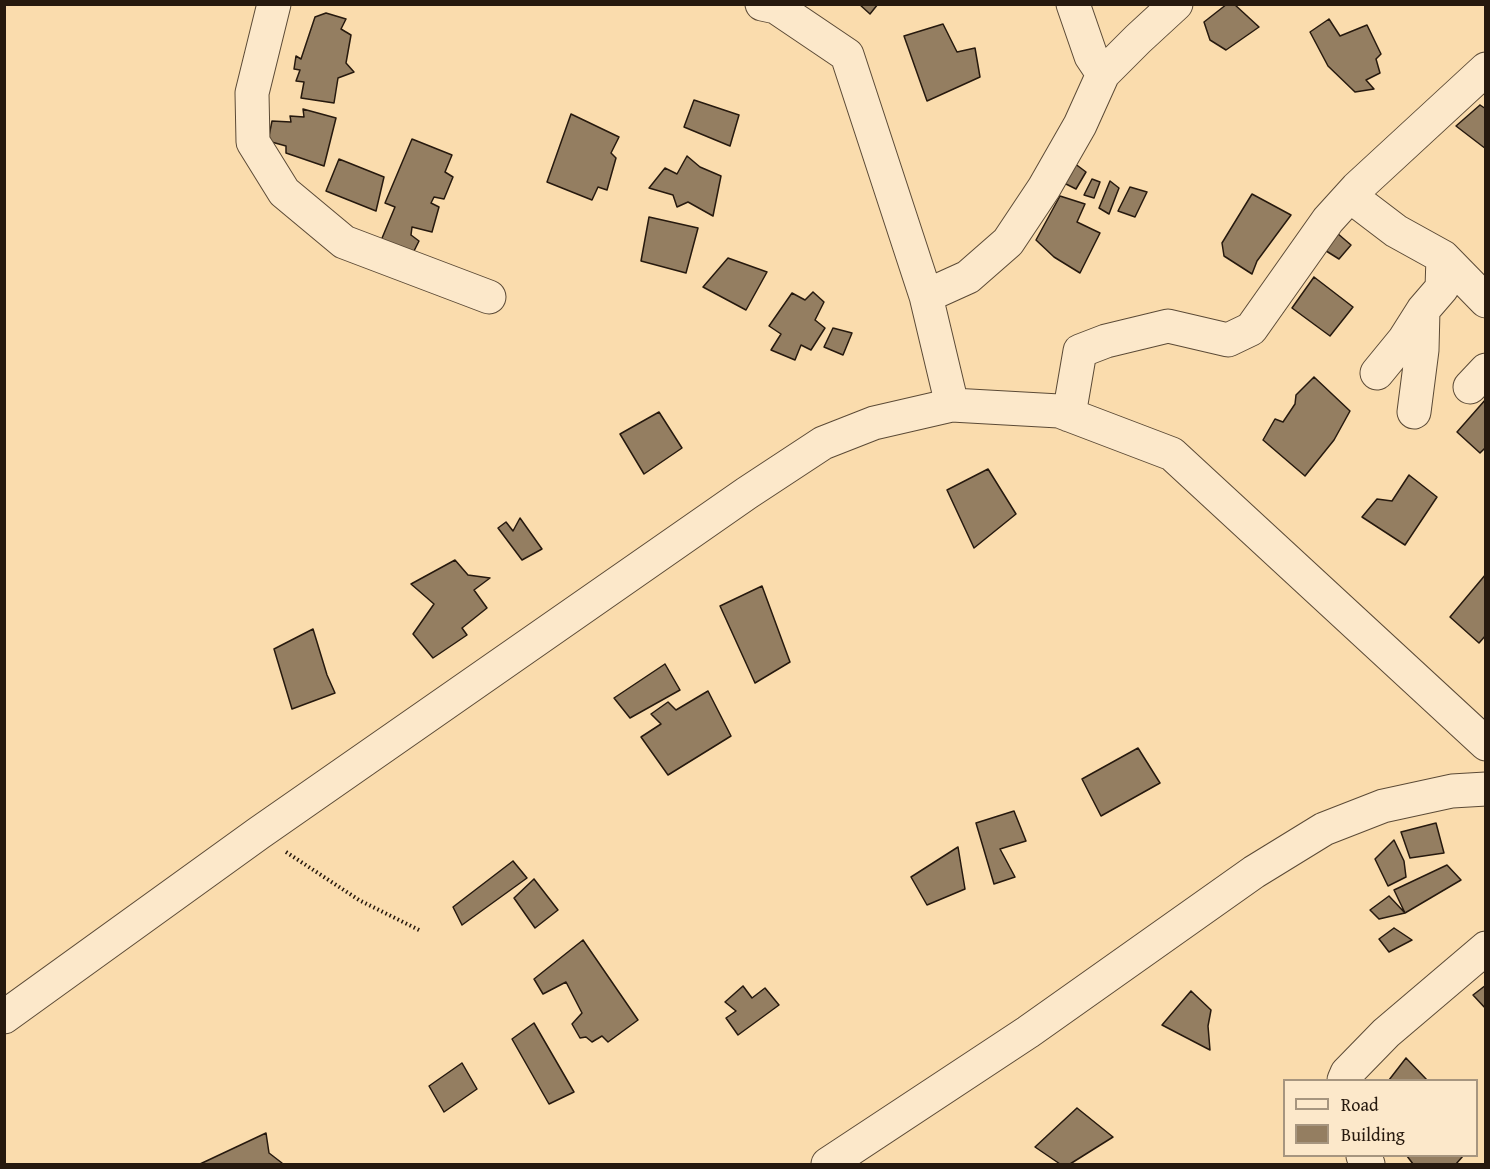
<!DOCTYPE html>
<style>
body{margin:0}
#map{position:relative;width:1490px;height:1169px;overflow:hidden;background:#fadcad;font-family:"Gentium Book Plus",serif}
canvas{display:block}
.frame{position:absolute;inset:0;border:6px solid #26190e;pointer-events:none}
.legend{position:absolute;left:1283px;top:1079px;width:195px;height:78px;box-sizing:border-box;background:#fce8ca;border:2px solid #a6957f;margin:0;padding:8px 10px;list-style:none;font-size:18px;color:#26190e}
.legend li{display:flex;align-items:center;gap:12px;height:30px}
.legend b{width:30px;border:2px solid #a6957f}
</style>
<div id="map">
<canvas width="1490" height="1169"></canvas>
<div class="frame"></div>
<ul class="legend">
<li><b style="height:8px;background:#fce8ca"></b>Road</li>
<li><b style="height:16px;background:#947e61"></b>Building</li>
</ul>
</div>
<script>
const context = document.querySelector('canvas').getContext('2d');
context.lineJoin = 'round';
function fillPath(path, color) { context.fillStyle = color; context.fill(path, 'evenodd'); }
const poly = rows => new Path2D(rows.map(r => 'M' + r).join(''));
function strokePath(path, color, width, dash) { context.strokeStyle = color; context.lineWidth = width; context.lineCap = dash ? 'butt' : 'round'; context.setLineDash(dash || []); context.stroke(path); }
const building = poly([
 [859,4,878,4,870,14,859,4],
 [1227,4,1234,4,1259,27,1226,50,1210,40,1204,22,1227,4],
 [326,13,346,19,341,29,351,35,346,63,354,72,338,78,334,103,301,98,304,82,296,81,300,70,294,69,296,56,301,59,315,17,326,13],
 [1329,19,1340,36,1367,25,1381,54,1376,59,1380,73,1366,80,1374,89,1355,92,1328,66,1310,32,1329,19],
 [943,24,957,52,975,48,980,77,927,101,904,36,943,24],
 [694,100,739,115,730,146,684,127,694,100],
 [1480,105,1486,109,1486,149,1456,126,1480,105],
 [303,109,336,118,324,166,286,153,286,146,268,141,272,121,291,122,290,116,304,117,303,109],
 [571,114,619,137,611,153,616,158,607,190,598,187,592,200,547,182,571,114],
 [412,139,452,155,445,172,453,177,444,199,434,197,431,203,439,207,432,232,412,227,411,235,419,241,413,253,380,243,395,207,385,203,412,139],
 [687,156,700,167,721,176,713,216,688,202,677,207,673,195,649,188,665,168,677,174,687,156],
 [339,159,384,177,376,211,326,191,339,159],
 [1074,163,1086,172,1076,189,1060,181,1074,163],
 [1092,179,1100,182,1094,198,1084,195,1092,179],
 [1110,181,1119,188,1109,214,1099,208,1110,181],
 [1130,187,1147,192,1135,217,1118,211,1130,187],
 [1252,194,1291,215,1257,261,1252,274,1224,256,1222,243,1252,194],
 [1060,196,1085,204,1077,222,1100,233,1080,273,1054,257,1036,240,1060,196],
 [649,217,698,228,686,273,641,261,649,217],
 [1337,233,1351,245,1339,259,1323,249,1337,233],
 [728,258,767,272,746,310,703,287,728,258],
 [1314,277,1353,307,1330,336,1292,308,1314,277],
 [813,292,824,302,815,320,825,328,811,350,801,345,795,360,771,350,781,334,769,326,792,293,805,300,813,292],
 [833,328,852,333,843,355,824,347,833,328],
 [1314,377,1350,411,1334,440,1305,476,1263,440,1275,419,1283,422,1295,404,1296,395,1314,377],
 [1486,399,1486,447,1480,453,1457,432,1486,399],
 [659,412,682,448,644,474,620,434,659,412],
 [988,469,1016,514,974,548,947,490,988,469],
 [1409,475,1437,497,1405,545,1362,517,1377,499,1392,501,1409,475],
 [520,518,542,549,522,560,498,528,506,522,513,531,520,518],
 [455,560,468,575,490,578,474,590,487,608,462,628,467,635,433,658,413,634,434,604,411,584,455,560],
 [1486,574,1486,635,1479,643,1450,617,1486,574],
 [762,586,790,662,755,683,720,606,762,586],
 [313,629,327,675,335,693,292,709,274,649,313,629],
 [665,664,680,690,630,718,614,698,665,664],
 [708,691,731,736,668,775,641,737,661,724,651,714,668,702,676,710,708,691],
 [1138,748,1160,783,1101,816,1082,779,1138,748],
 [1014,811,1026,841,1000,849,1015,877,994,884,976,823,1014,811],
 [1436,823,1444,853,1410,858,1401,832,1436,823],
 [1394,840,1404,861,1406,877,1388,886,1375,859,1394,840],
 [958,847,965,889,927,905,911,877,958,847],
 [513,861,527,878,462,925,453,907,513,861],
 [1447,865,1461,880,1405,913,1394,890,1447,865],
 [534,879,558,910,535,928,514,898,534,879],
 [1389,896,1405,913,1379,919,1370,910,1389,896],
 [1394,928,1412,940,1389,952,1379,939,1394,928],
 [583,940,638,1020,608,1042,602,1036,592,1042,586,1037,580,1038,572,1024,582,1013,566,982,543,994,534,979,583,940],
 [1486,985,1486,1009,1473,995,1486,985],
 [743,986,752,998,765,988,779,1005,738,1035,726,1018,736,1011,725,1002,743,986],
 [1191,991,1211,1010,1208,1026,1210,1050,1162,1025,1191,991],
 [534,1023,574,1092,549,1104,512,1039,534,1023],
 [1406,1058,1427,1080,1389,1080,1406,1058],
 [462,1063,477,1089,444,1112,429,1086,462,1063],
 [1077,1108,1113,1137,1070,1164,1060,1164,1035,1147,1077,1108],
 [266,1133,269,1153,282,1163,280,1164,200,1164,266,1133],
 [1407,1156,1463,1156,1456,1164,1413,1164,1407,1156]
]);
const path = poly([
 [286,852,359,900,421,931]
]);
const minor = poly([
 [274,4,252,93,253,142,284,192,344,242,489,297],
 [762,4,776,7,847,55,926,296,952,405],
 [1073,4,1091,56,1103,74],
 [1350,196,1396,231,1443,257,1486,301],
 [926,296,968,277,1008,242,1044,188,1080,125,1103,74,1138,39,1176,4],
 [1377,373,1404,340,1423,310,1442,288,1443,257],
 [1470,387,1486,370],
 [1414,412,1422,350,1423,310],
 [1069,415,1080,351,1106,341,1168,326,1228,340,1251,329,1328,220,1357,188,1486,69],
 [4,1017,259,833,747,493,823,443,874,423,952,405,1059,411,1172,454,1486,744],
 [1344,1080,1347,1073,1386,1033,1486,948],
 [1363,1156,1368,1164],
 [828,1164,1028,1032,1254,872,1324,829,1383,806,1452,791,1486,789]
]);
fillPath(building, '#947e61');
strokePath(building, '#26190e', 1.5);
strokePath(minor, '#5b4a36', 35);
strokePath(path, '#26190e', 4, [1.5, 3]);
strokePath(minor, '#fce8ca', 33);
</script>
